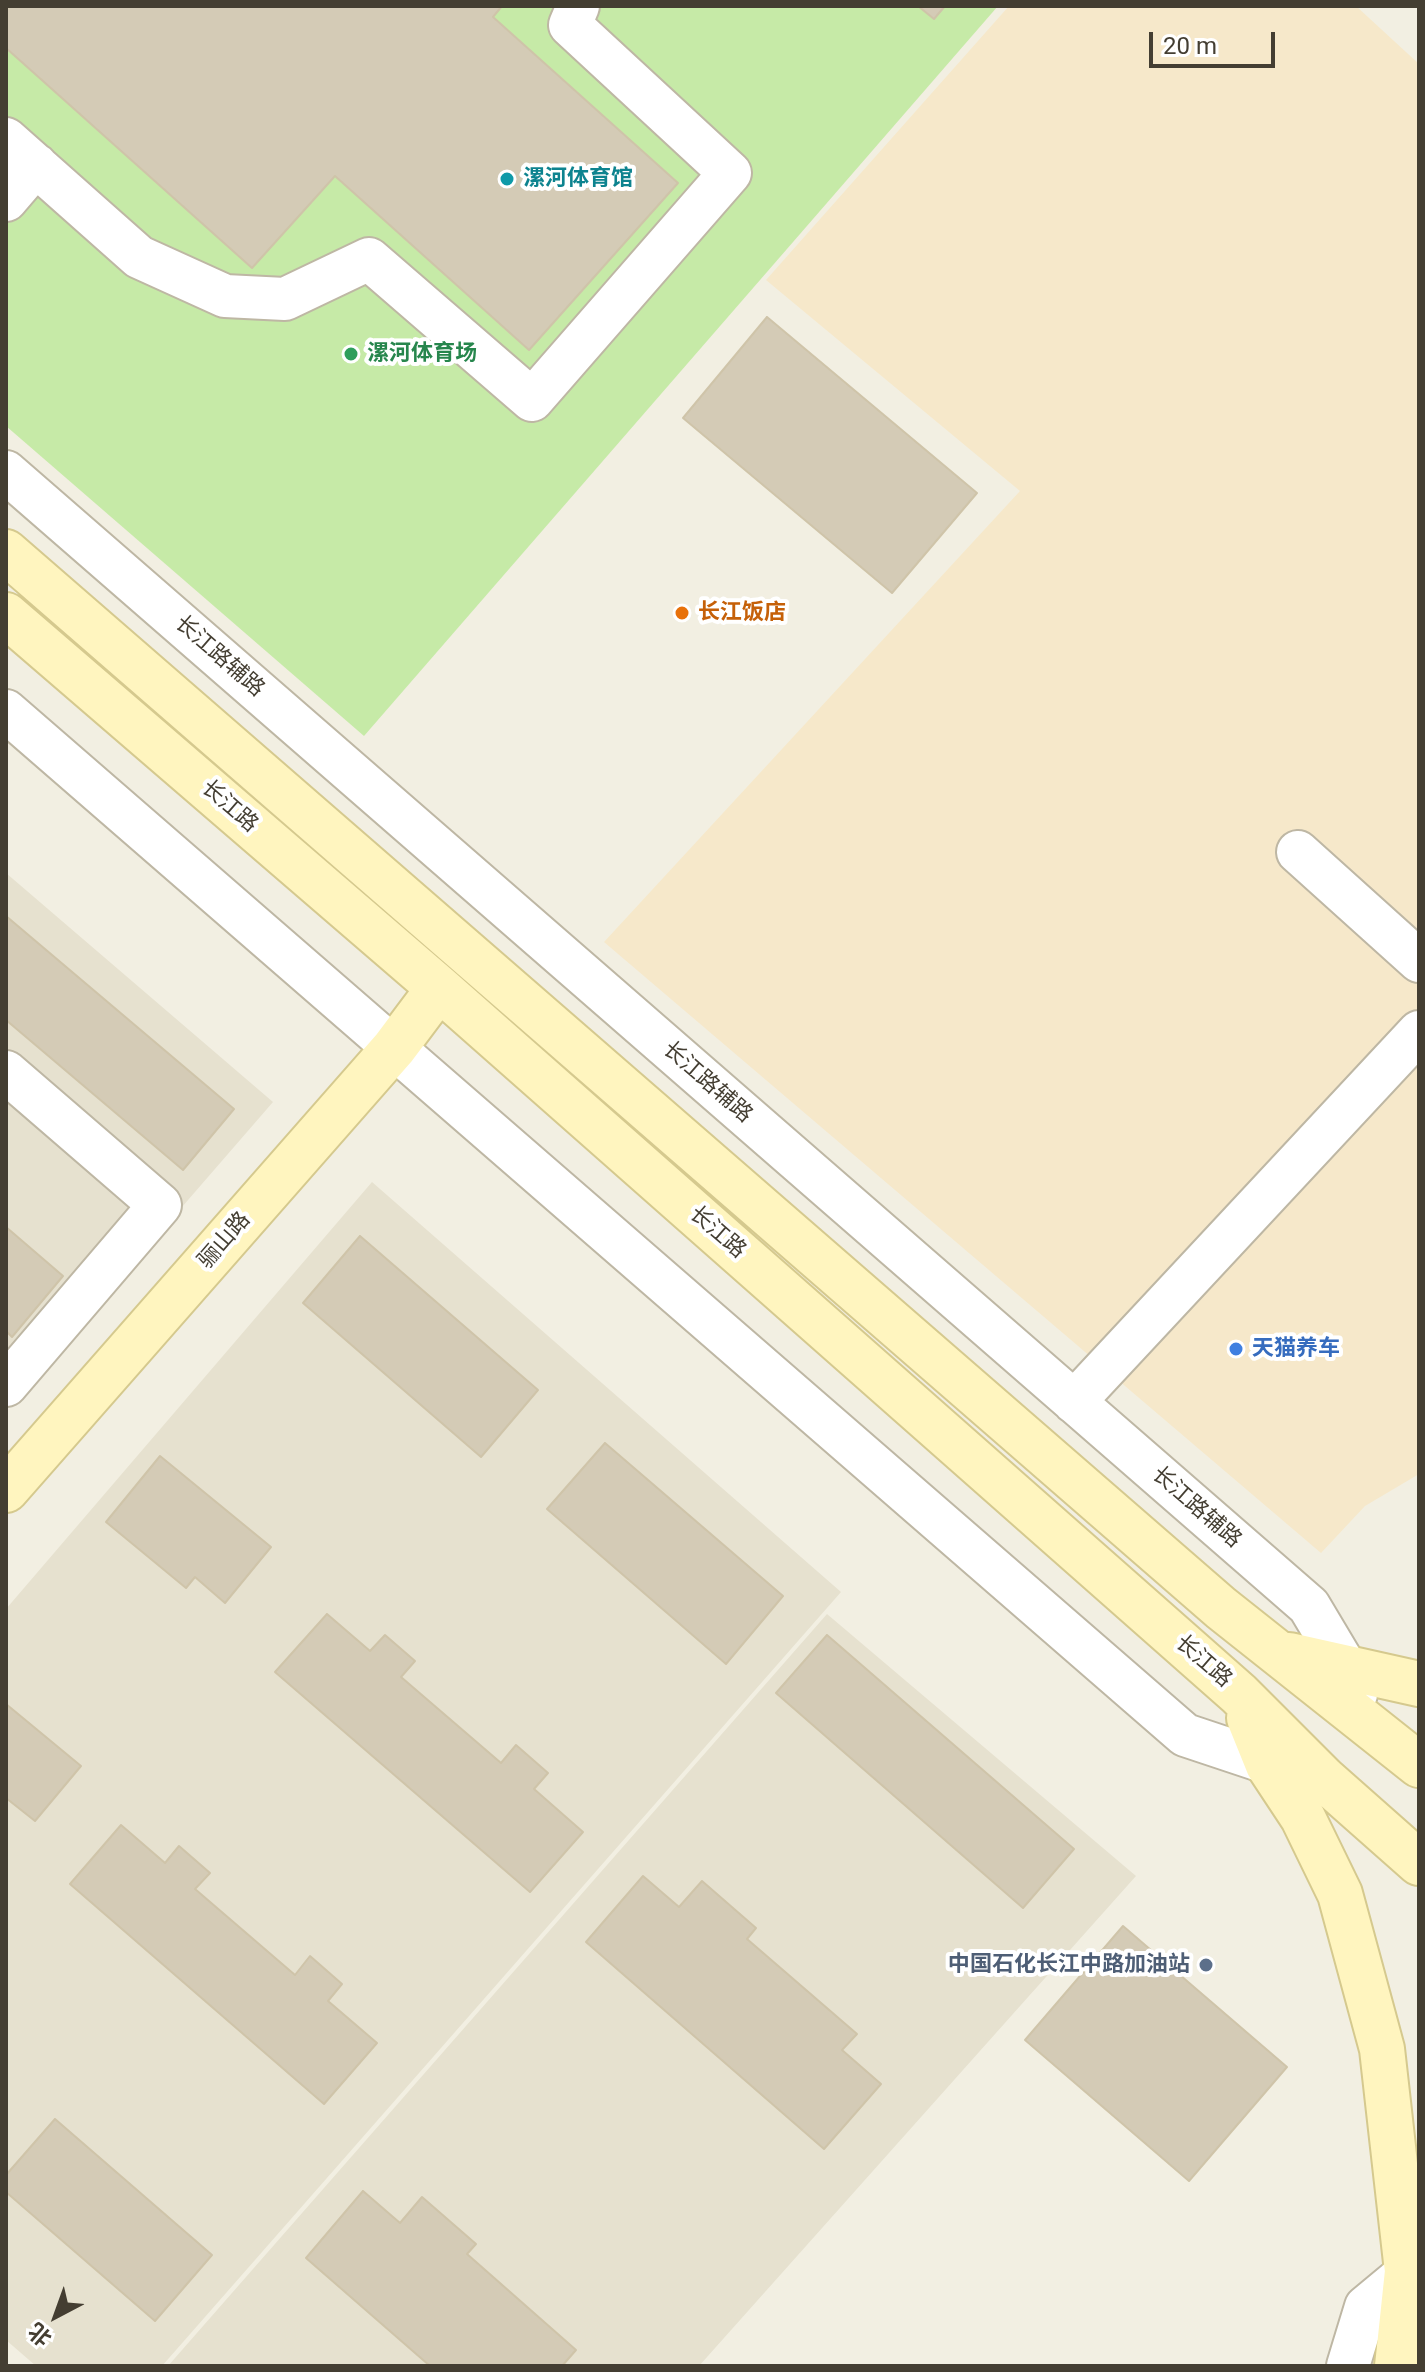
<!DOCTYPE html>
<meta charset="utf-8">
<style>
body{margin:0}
#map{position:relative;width:1425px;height:2372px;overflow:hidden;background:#f2efe2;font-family:Roboto,"Noto Sans SC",sans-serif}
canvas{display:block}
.frame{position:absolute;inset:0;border:8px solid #443e32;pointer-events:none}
.north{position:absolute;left:16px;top:2276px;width:80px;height:80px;-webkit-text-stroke:6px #fff;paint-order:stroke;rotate:221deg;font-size:22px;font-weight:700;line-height:32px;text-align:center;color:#443e32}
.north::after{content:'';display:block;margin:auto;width:28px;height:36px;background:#443e32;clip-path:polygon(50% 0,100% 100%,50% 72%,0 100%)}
.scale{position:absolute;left:1149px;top:32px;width:126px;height:36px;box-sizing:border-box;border:4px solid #443e32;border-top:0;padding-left:10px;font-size:24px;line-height:28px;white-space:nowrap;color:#443e32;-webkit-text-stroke:6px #fff;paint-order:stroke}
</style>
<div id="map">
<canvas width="1425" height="2372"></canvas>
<div class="frame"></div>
<div class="north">北</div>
<div class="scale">20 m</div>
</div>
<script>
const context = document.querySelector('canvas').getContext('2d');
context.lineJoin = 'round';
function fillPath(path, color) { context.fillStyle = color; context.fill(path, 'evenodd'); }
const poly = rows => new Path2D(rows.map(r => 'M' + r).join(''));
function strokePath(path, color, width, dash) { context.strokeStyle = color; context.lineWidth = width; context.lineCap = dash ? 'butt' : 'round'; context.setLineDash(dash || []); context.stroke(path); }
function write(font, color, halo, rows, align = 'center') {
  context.font = font + ' Roboto,"Noto Sans SC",sans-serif'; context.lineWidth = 8; context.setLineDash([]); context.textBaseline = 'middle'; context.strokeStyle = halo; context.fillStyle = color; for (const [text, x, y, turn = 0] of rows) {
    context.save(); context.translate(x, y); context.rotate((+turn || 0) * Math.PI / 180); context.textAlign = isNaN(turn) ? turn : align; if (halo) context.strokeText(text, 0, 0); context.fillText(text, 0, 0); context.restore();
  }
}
const residential = poly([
 [6,873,273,1102,6,1410],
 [372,1182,841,1592,162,2366,36,2366,6,2340,6,1609],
 [827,1614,1136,1876,699,2366,168,2366]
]);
const commercial = poly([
 [1009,6,1356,6,1419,64,1419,1474,1365,1506,1321,1553,604,942,1020,491,766,280]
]);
const green = poly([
 [6,6,998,6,364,736,6,426]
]);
const building = poly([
 [6,6,502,6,493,17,678,183,529,350,335,176,252,268,6,48,6,6],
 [918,6,945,6,934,19,918,6],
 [767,317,977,493,892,593,683,418,767,317],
 [6,916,234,1109,183,1170,6,1020,6,916],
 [6,1227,63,1276,12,1337,6,1331,6,1227],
 [360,1236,538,1390,481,1457,303,1303,360,1236],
 [605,1443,783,1596,726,1664,547,1509,605,1443],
 [160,1456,271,1547,225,1603,195,1577,186,1588,106,1522,160,1456],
 [327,1614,370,1651,385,1635,415,1661,401,1677,501,1763,516,1745,548,1773,534,1789,583,1832,530,1892,275,1672,327,1614],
 [827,1635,1074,1849,1023,1908,776,1693,827,1635],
 [6,1704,81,1766,35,1821,6,1798,6,1704],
 [121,1825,165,1863,179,1846,210,1873,195,1889,295,1975,310,1956,342,1984,328,2001,377,2043,324,2104,70,1884,121,1825],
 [643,1876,679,1907,702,1881,756,1928,747,1939,857,2034,842,2050,881,2084,824,2149,586,1942,643,1876],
 [1123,1926,1287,2067,1189,2181,1025,2040,1123,1926],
 [55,2119,212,2255,155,2321,6,2192,6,2175,55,2119],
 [363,2191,400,2223,422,2197,476,2244,467,2254,576,2350,562,2366,430,2366,306,2258,363,2191]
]);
const street = poly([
 [6,139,139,257,225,296,285,299,369,259,532,400,730,173,570,25,578,6],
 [6,200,36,165],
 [6,472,1309,1606,1346,1668,1356,1694],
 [6,711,1185,1735,1296,1772],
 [1298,852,1419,961],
 [6,1072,160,1205,6,1385],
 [1074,1402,1419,1032],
 [1348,2366,1366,2307,1419,2263]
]);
const secondary = poly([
 [6,552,1221,1608,1419,1765],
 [6,615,439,988,1239,1694,1324,1779,1419,1863],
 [6,1490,394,1048,439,988],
 [1289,1655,1419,1684],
 [1249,1718,1268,1765,1303,1818,1340,1894,1382,2049,1407,2271,1397,2366]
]);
const markers = [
 [507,179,8,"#0f9aa8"],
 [351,354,8,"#2e9e5b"],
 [682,613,8,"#e8710a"],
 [1236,1349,8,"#3f7fe0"],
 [1206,1965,8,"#5c6f8a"]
];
const cultureNames = [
 ["漯河体育馆",523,179]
];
const leisureNames = [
 ["漯河体育场",367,354]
];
const foodNames = [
 ["长江饭店",698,613]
];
const streetNames = [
 ["长江路辅路",219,657,41],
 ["长江路",229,807,41],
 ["长江路辅路",707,1083,41],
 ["长江路",717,1233,41],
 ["骊山路",225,1241,-49],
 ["长江路辅路",1196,1508,41],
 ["长江路",1203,1662,41]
];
const shopNames = [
 ["天猫养车",1252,1349]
];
const serviceNames = [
 ["中国石化长江中路加油站",1190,1965]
];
fillPath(residential, '#e6e1cf');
fillPath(commercial, '#f6e8ca');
fillPath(green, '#c6eaa7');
fillPath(building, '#d4cbb6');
strokePath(building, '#cfc4a9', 2);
strokePath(street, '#beb7a4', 46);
strokePath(secondary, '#d5c98e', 48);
strokePath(street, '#fff', 42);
strokePath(secondary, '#fff5bf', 44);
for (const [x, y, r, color] of markers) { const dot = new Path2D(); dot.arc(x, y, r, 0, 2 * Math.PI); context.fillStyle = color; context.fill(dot); strokePath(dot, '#fff', 3); }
write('bold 22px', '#0d838f', '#fff', cultureNames, 'left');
write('bold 22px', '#27864d', '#fff', leisureNames, 'left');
write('bold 22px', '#c56008', '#fff', foodNames, 'left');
write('22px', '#443e32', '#fff', streetNames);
write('bold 22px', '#366cbe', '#fff', shopNames, 'left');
write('bold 22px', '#4e5e75', '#fff', serviceNames, 'right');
</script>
